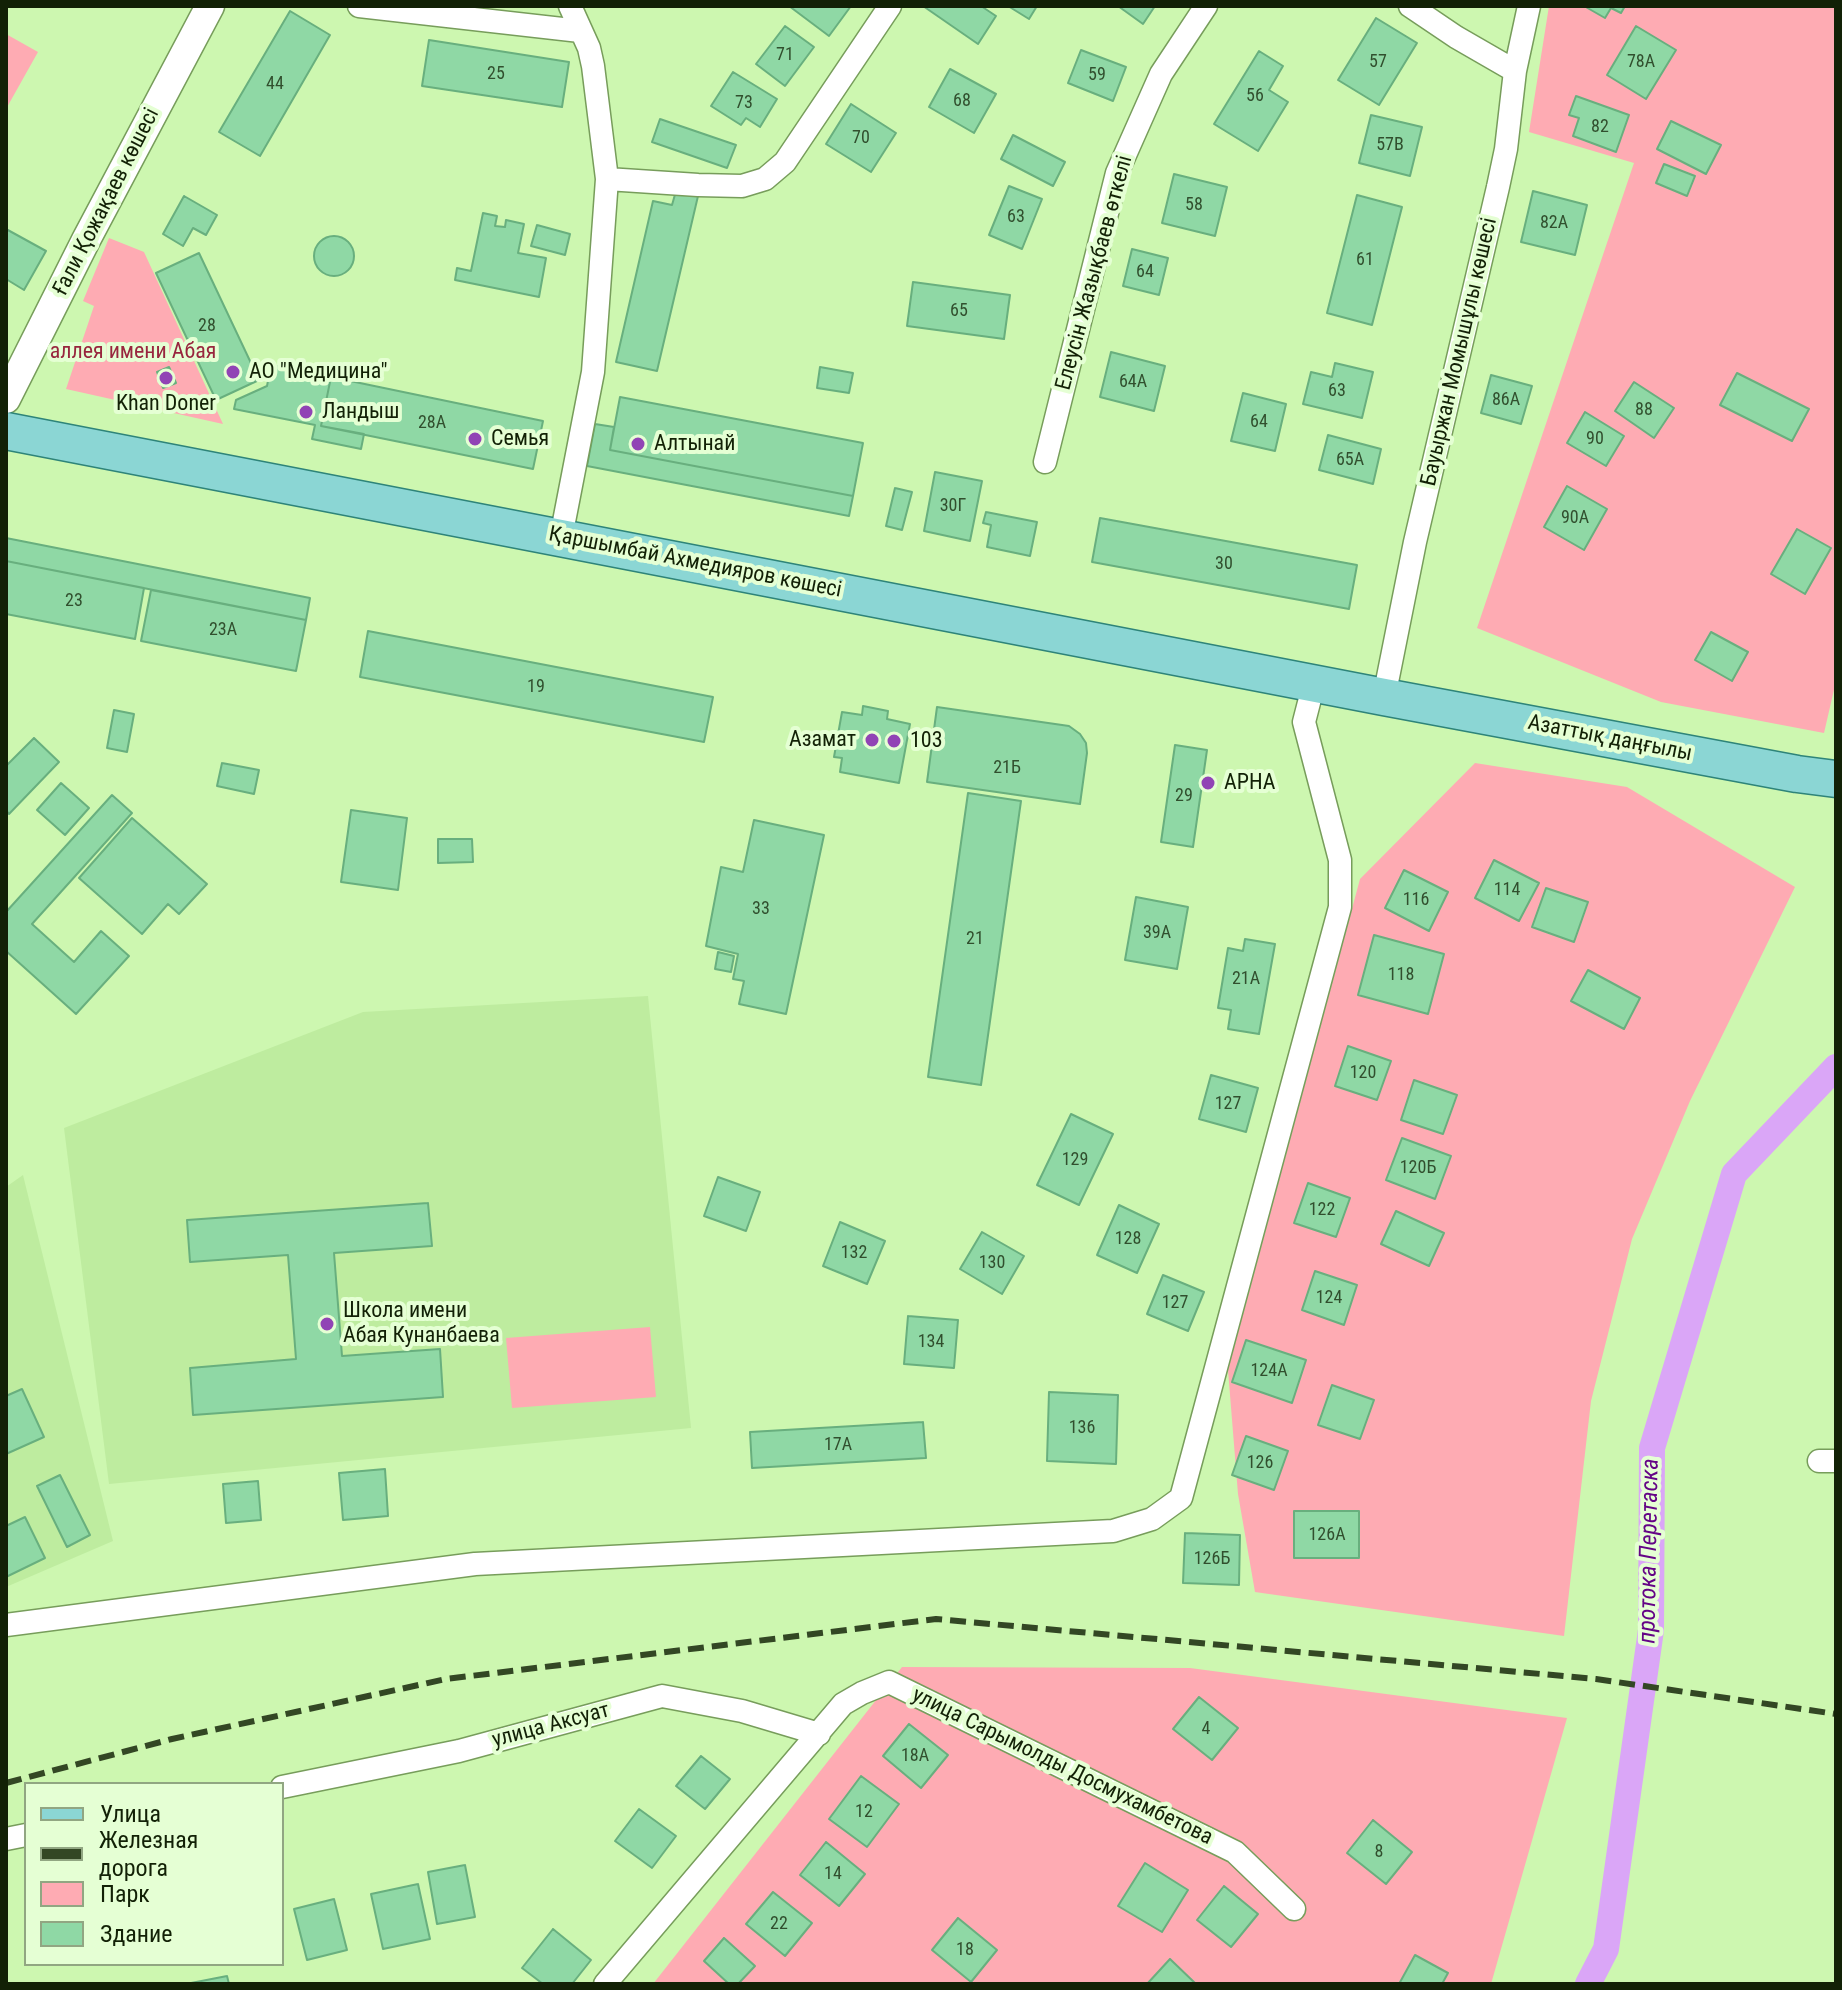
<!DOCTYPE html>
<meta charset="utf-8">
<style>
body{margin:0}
#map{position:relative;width:1842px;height:1990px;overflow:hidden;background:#cdf7b0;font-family:"Roboto Condensed",sans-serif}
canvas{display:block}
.frame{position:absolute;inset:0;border:8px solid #122106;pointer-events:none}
.legend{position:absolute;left:24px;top:1782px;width:260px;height:184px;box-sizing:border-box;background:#e5ffd4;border:2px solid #91a682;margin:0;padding:10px 14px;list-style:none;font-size:24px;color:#122106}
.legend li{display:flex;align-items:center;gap:16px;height:40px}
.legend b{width:40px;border:2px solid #91a682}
</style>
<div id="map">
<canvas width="1842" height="1990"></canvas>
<div class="frame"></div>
<ul class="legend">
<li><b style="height:10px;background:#8bd6d4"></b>Улица</li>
<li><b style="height:10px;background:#334724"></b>Железная дорога</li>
<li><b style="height:22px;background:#feabb3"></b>Парк</li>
<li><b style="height:22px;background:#8fd8a5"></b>Здание</li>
</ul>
</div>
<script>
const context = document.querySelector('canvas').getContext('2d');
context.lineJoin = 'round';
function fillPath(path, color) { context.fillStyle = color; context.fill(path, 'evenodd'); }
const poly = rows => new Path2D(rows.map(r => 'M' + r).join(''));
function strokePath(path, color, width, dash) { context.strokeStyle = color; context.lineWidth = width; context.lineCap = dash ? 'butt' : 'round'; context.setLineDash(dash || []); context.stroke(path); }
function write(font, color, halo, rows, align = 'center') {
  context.font = font + ' "Roboto Condensed",sans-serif'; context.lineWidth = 8; context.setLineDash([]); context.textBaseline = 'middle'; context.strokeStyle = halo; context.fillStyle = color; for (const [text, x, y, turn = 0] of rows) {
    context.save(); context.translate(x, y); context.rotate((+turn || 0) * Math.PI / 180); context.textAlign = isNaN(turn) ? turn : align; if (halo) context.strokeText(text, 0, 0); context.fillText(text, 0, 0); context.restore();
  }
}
const built = poly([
 [648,996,691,1428,109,1484,64,1128,363,1012],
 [23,1175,113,1541,6,1587,6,1187]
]);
const green = poly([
 [1549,6,1836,6,1836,681,1824,733,1661,702,1477,628,1634,163,1529,132],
 [6,34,38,52,6,109],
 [109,238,144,252,223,424,66,389,94,306,83,301],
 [1475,763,1627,787,1795,887,1690,1101,1632,1239,1591,1401,1564,1636,1255,1592,1238,1494,1228,1370,1360,879],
 [650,1327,656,1397,512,1408,506,1338],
 [902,1667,1190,1668,1567,1718,1491,1984,653,1984]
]);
const canal = poly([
 [1588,1984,1606,1949,1651,1630,1652,1448,1734,1174,1836,1067]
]);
const building = poly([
 [789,6,851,6,829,36,789,6],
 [923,6,981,6,996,16,978,44,923,6],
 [1008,6,1037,6,1029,19,1008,6],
 [1118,6,1155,6,1143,24,1118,6],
 [1584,6,1625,6,1621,13,1611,8,1605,18,1584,6],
 [290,11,330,35,260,156,219,132,290,11],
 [1376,18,1417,43,1379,105,1338,80,1376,18],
 [785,26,814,47,785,86,756,64,785,26],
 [1636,26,1676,50,1646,99,1607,75,1636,26],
 [429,40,569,62,562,107,422,86,429,40],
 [1081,50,1126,67,1113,101,1068,83,1081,50],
 [1259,51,1283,66,1269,90,1288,102,1258,151,1214,124,1259,51],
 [950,69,996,94,974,133,929,107,950,69],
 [733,72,777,99,760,127,746,118,741,125,711,106,733,72],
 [1576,96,1629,115,1616,152,1573,136,1579,118,1569,115,1576,96],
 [851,104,896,133,871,172,826,144,851,104],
 [1371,115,1422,127,1410,176,1359,163,1371,115],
 [660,119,736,145,727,168,652,142,660,119],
 [1671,121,1721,145,1706,174,1657,149,1671,121],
 [1013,135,1065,162,1053,186,1001,159,1013,135],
 [1664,164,1695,176,1687,196,1656,183,1664,164],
 [1174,174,1227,187,1215,236,1162,223,1174,174],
 [1009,186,1042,199,1022,249,989,235,1009,186],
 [676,191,698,196,657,371,616,362,653,201,672,205,676,191],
 [1533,191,1587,205,1575,255,1521,242,1533,191],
 [1357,195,1402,207,1372,325,1327,313,1357,195],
 [184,196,217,215,206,235,193,228,183,246,163,234,184,196],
 [483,213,497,216,495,226,505,227,506,220,524,224,518,253,546,258,539,297,455,280,457,268,471,271,483,213],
 [537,225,570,234,565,255,531,246,537,225],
 [6,229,46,251,24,290,6,279,6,229],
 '314 256a20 20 0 1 1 40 0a20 20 0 1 1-40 0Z',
 [1132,249,1168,258,1159,295,1123,286,1132,249],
 [199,253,259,380,216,400,156,273,199,253],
 [913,282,1010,295,1004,339,907,326,913,282],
 [1111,352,1165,366,1154,411,1100,397,1111,352],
 [1335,363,1373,372,1362,418,1303,404,1311,372,1332,377,1335,363],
 [271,365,331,377,321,426,364,434,361,449,312,439,315,425,234,409,236,400,267,386,271,365],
 [169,367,176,383,163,388,157,372,169,367],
 [820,367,853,373,849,393,817,388,820,367],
 [1737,373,1809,409,1792,441,1720,405,1737,373],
 [1491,375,1532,386,1521,424,1481,413,1491,375],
 [331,377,543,421,533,469,321,426,331,377],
 [1634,382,1674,408,1654,438,1615,411,1634,382],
 [1243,393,1286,404,1275,451,1231,441,1243,393],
 [620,397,863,443,853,496,610,450,620,397],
 [1585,412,1624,436,1606,466,1567,443,1585,412],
 [595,424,614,427,610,450,853,496,849,516,587,466,595,424],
 [1328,435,1381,449,1373,484,1319,470,1328,435],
 [935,472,982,481,970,541,924,531,935,472],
 [1567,486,1607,509,1584,550,1544,527,1567,486],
 [895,488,912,492,902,530,886,526,895,488],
 [986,512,1037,522,1030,556,987,547,991,525,983,523,986,512],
 [1100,518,1357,565,1349,609,1092,562,1100,518],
 [1797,529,1831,548,1805,594,1771,574,1797,529],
 [6,538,310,598,306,620,6,561,6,538],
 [6,561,144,588,135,639,6,614,6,561],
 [151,590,306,620,296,671,141,641,151,590],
 [368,631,713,697,704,742,360,677,368,631],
 [1711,632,1748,652,1732,681,1695,660,1711,632],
 [863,706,888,711,887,719,910,724,899,783,840,772,842,758,834,757,842,712,862,715,863,706],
 [937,707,1069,726,1080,734,1086,743,1087,753,1080,804,927,782,937,707],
 [114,710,134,714,127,752,107,748,114,710],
 [34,738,59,762,9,814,6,810,6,766,34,738],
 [1175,745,1207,750,1193,847,1161,842,1175,745],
 [222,763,259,770,254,794,217,786,222,763],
 [61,783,89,808,65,835,37,810,61,783],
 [968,793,1021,801,981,1085,928,1077,968,793],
 [112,795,132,813,32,924,74,962,101,931,129,956,76,1014,6,951,6,912,112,795],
 [351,810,407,818,398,890,341,882,351,810],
 [132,818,207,884,179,914,168,904,142,934,79,878,132,818],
 [754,820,824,835,786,1014,739,1004,744,981,733,979,738,954,706,946,721,867,743,872,754,820],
 [438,839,472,839,473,862,438,863,438,839],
 [1494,860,1539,883,1519,921,1475,898,1494,860],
 [1404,870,1448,892,1429,931,1385,908,1404,870],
 [1546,888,1588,902,1574,942,1532,927,1546,888],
 [1136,897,1188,907,1177,969,1125,960,1136,897],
 [1374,935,1444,954,1428,1014,1358,995,1374,935],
 [1245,939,1275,944,1259,1034,1228,1029,1231,1010,1218,1008,1228,948,1243,951,1245,939],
 [718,952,734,956,731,972,715,969,718,952],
 [1588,970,1640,998,1624,1029,1571,1001,1588,970],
 [1348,1046,1391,1061,1377,1100,1335,1086,1348,1046],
 [1211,1075,1258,1088,1246,1132,1199,1119,1211,1075],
 [1414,1080,1457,1095,1443,1134,1401,1120,1414,1080],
 [1071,1114,1113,1134,1079,1205,1037,1185,1071,1114],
 [1402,1138,1451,1156,1435,1199,1386,1180,1402,1138],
 [718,1177,760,1192,746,1231,704,1216,718,1177],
 [1308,1183,1350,1198,1336,1237,1294,1223,1308,1183],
 [428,1203,432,1246,334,1253,342,1356,440,1349,443,1397,193,1415,190,1368,296,1359,288,1255,190,1262,187,1220,428,1203],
 [1119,1205,1159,1224,1137,1273,1097,1255,1119,1205],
 [1396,1211,1444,1233,1429,1266,1381,1244,1396,1211],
 [840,1222,885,1241,867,1284,823,1266,840,1222],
 [982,1232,1024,1256,1002,1294,960,1269,982,1232],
 [1315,1271,1357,1285,1344,1325,1302,1310,1315,1271],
 [1163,1275,1204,1292,1188,1331,1147,1314,1163,1275],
 [908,1316,958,1320,954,1368,904,1364,908,1316],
 [1246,1340,1306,1360,1292,1403,1232,1382,1246,1340],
 [1332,1385,1374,1400,1360,1439,1318,1425,1332,1385],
 [22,1389,44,1437,6,1454,6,1396,22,1389],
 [1049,1392,1118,1395,1116,1464,1047,1461,1049,1392],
 [923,1422,926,1458,752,1468,750,1432,923,1422],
 [1246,1436,1288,1451,1274,1490,1232,1475,1246,1436],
 [385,1469,388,1516,343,1520,339,1473,385,1469],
 [60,1475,90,1535,67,1547,37,1486,60,1475],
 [258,1481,261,1520,226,1523,223,1484,258,1481],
 [1294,1511,1359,1511,1359,1558,1294,1558,1294,1511],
 [25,1517,45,1558,6,1577,6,1526,25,1517],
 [1185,1533,1240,1535,1239,1585,1183,1583,1185,1533],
 [1199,1697,1238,1728,1212,1760,1173,1729,1199,1697],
 [909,1724,948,1755,921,1788,883,1756,909,1724],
 [701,1756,730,1779,705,1809,676,1786,701,1756],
 [861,1776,899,1804,867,1847,829,1819,861,1776],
 [639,1809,676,1836,652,1868,615,1841,639,1809],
 [1373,1820,1412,1852,1386,1884,1347,1853,1373,1820],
 [826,1842,865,1874,839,1906,800,1875,826,1842],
 [1145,1863,1188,1890,1162,1932,1118,1906,1145,1863],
 [465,1865,475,1917,437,1924,428,1872,465,1865],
 [418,1884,430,1939,383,1949,371,1894,418,1884],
 [1224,1886,1258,1914,1231,1947,1197,1920,1224,1886],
 [773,1892,812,1923,785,1956,746,1924,773,1892],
 [334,1899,347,1950,307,1960,294,1909,334,1899],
 [958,1918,997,1950,971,1982,932,1950,958,1918],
 [553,1929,591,1960,572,1984,543,1984,522,1968,553,1929],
 [724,1938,755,1966,738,1984,729,1984,704,1961,724,1938],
 [1415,1955,1448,1973,1442,1984,1399,1984,1415,1955],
 [1170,1959,1196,1984,1147,1984,1170,1959],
 [227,1976,229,1984,186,1984,227,1976]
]);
const minor = poly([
 [359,6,580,31],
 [1410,6,1456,37,1515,71],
 [607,179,698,185,742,186,765,179,785,162,890,6],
 [1045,462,1117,173,1161,74,1206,6],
 [561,537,593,372,607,179,593,66,589,48,570,6],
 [1384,697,1415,542,1498,187,1506,149,1515,71,1529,6],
 [1819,1461,1836,1461],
 [6,1625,475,1564,1113,1531,1152,1519,1181,1498,1340,907,1340,860,1304,722,1314,683],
 [282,1787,459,1751,662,1696,742,1711,819,1734],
 [6,1839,26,1835],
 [605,1984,843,1704,862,1693,889,1682,1235,1852,1294,1909]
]);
const tertiary = poly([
 [6,399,86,240,210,6]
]);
const primary = poly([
 [6,431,1384,697,1797,774,1836,779]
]);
const rail = poly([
 [6,1783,172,1739,446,1679,936,1619,1596,1679,1836,1714]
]);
const markers = [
 [233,372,8,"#9144b5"],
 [166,378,8,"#9144b5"],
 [306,412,8,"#9144b5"],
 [475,439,8,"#9144b5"],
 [638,444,8,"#9144b5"],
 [872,740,8,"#9144b5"],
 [894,741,8,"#9144b5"],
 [1208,783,8,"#9144b5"],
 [327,1324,8,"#9144b5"]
];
const numberNames = [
 ["71",785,55],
 ["57",1378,62],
 ["78А",1641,62],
 ["25",496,74],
 ["59",1097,75],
 ["44",275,84],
 ["56",1255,96],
 ["68",962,101],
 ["73",744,103],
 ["82",1600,127],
 ["70",861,138],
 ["57В",1390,145],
 ["58",1194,205],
 ["63",1016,217],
 ["82А",1554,223],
 ["61",1365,260],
 ["64",1145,272],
 ["65",959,311],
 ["28",207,326],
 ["64А",1133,382],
 ["63",1337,391],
 ["86А",1506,400],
 ["88",1644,410],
 ["64",1259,422],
 ["28А",432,423],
 ["90",1595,439],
 ["65А",1350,460],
 ["30Г",953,506],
 ["90А",1575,518],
 ["30",1224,564],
 ["23",74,601],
 ["23А",223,630],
 ["19",536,687],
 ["21Б",1007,768],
 ["29",1184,796],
 ["114",1507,890],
 ["116",1416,900],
 ["33",761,909],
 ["39А",1157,933],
 ["21",975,939],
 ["118",1401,975],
 ["21А",1246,979],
 ["120",1363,1073],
 ["127",1228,1104],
 ["129",1075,1160],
 ["120Б",1418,1168],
 ["122",1322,1210],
 ["128",1128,1239],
 ["132",854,1253],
 ["130",992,1263],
 ["124",1329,1298],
 ["127",1175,1303],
 ["134",931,1342],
 ["124А",1269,1371],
 ["136",1082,1428],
 ["17А",838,1445],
 ["126",1260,1463],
 ["126А",1327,1535],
 ["126Б",1212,1559],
 ["4",1206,1729],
 ["18А",915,1756],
 ["12",864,1812],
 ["8",1379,1852],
 ["14",833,1874],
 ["22",779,1924],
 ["18",965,1950]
];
const streetNames = [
 ["Ғали Қожақаев көшесі",107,202,-63],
 ["Елеусін Жазықбаев өткелі",1095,273,-75],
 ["Бауыржан Момышұлы көшесі",1460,352,-77],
 ["Қаршымбай Ахмедияров көшесі",695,563,11],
 ["Азаттық даңғылы",1610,739,11],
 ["улица Аксуат",551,1726,-15],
 ["улица Сарымолды Досмухамбетова",1062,1767,26]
];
const parkNames = [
 ["аллея имени Абая",133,352]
];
const poiNames = [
 ["АО \"Медицина\"",249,372],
 ["Khan Doner",166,404,"center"],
 ["Ландыш",322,412],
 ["Семья",491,439],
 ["Алтынай",654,444],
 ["Азамат",856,740,"right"],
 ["103",910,741],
 ["АРНА",1224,783],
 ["Школа имени",343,1311],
 ["Абая Кунанбаева",343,1336]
];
const waterNames = [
 ["протока Перетаска",1650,1551,-89]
];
fillPath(built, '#beec9f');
fillPath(green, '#feabb3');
strokePath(canal, '#daa6f7', 26);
fillPath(building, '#8fd8a5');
strokePath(building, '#68af7e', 2);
strokePath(minor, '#779d5b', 25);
strokePath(tertiary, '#779d5b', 31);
strokePath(primary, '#2e8479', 39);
strokePath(minor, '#fff', 22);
strokePath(tertiary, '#fff', 28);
strokePath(primary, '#8bd6d4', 36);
strokePath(rail, '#334724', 6, [16, 8]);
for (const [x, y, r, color] of markers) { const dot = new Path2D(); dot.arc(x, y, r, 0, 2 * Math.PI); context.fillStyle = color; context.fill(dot); strokePath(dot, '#e5ffd4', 3); }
write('18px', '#314f2e', null, numberNames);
write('22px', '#122106', '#e5ffd4', streetNames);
write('22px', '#98263e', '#e5ffd4', parkNames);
write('22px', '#122106', '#e5ffd4', poiNames, 'left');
write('italic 24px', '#640486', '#e5ffd4', waterNames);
</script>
